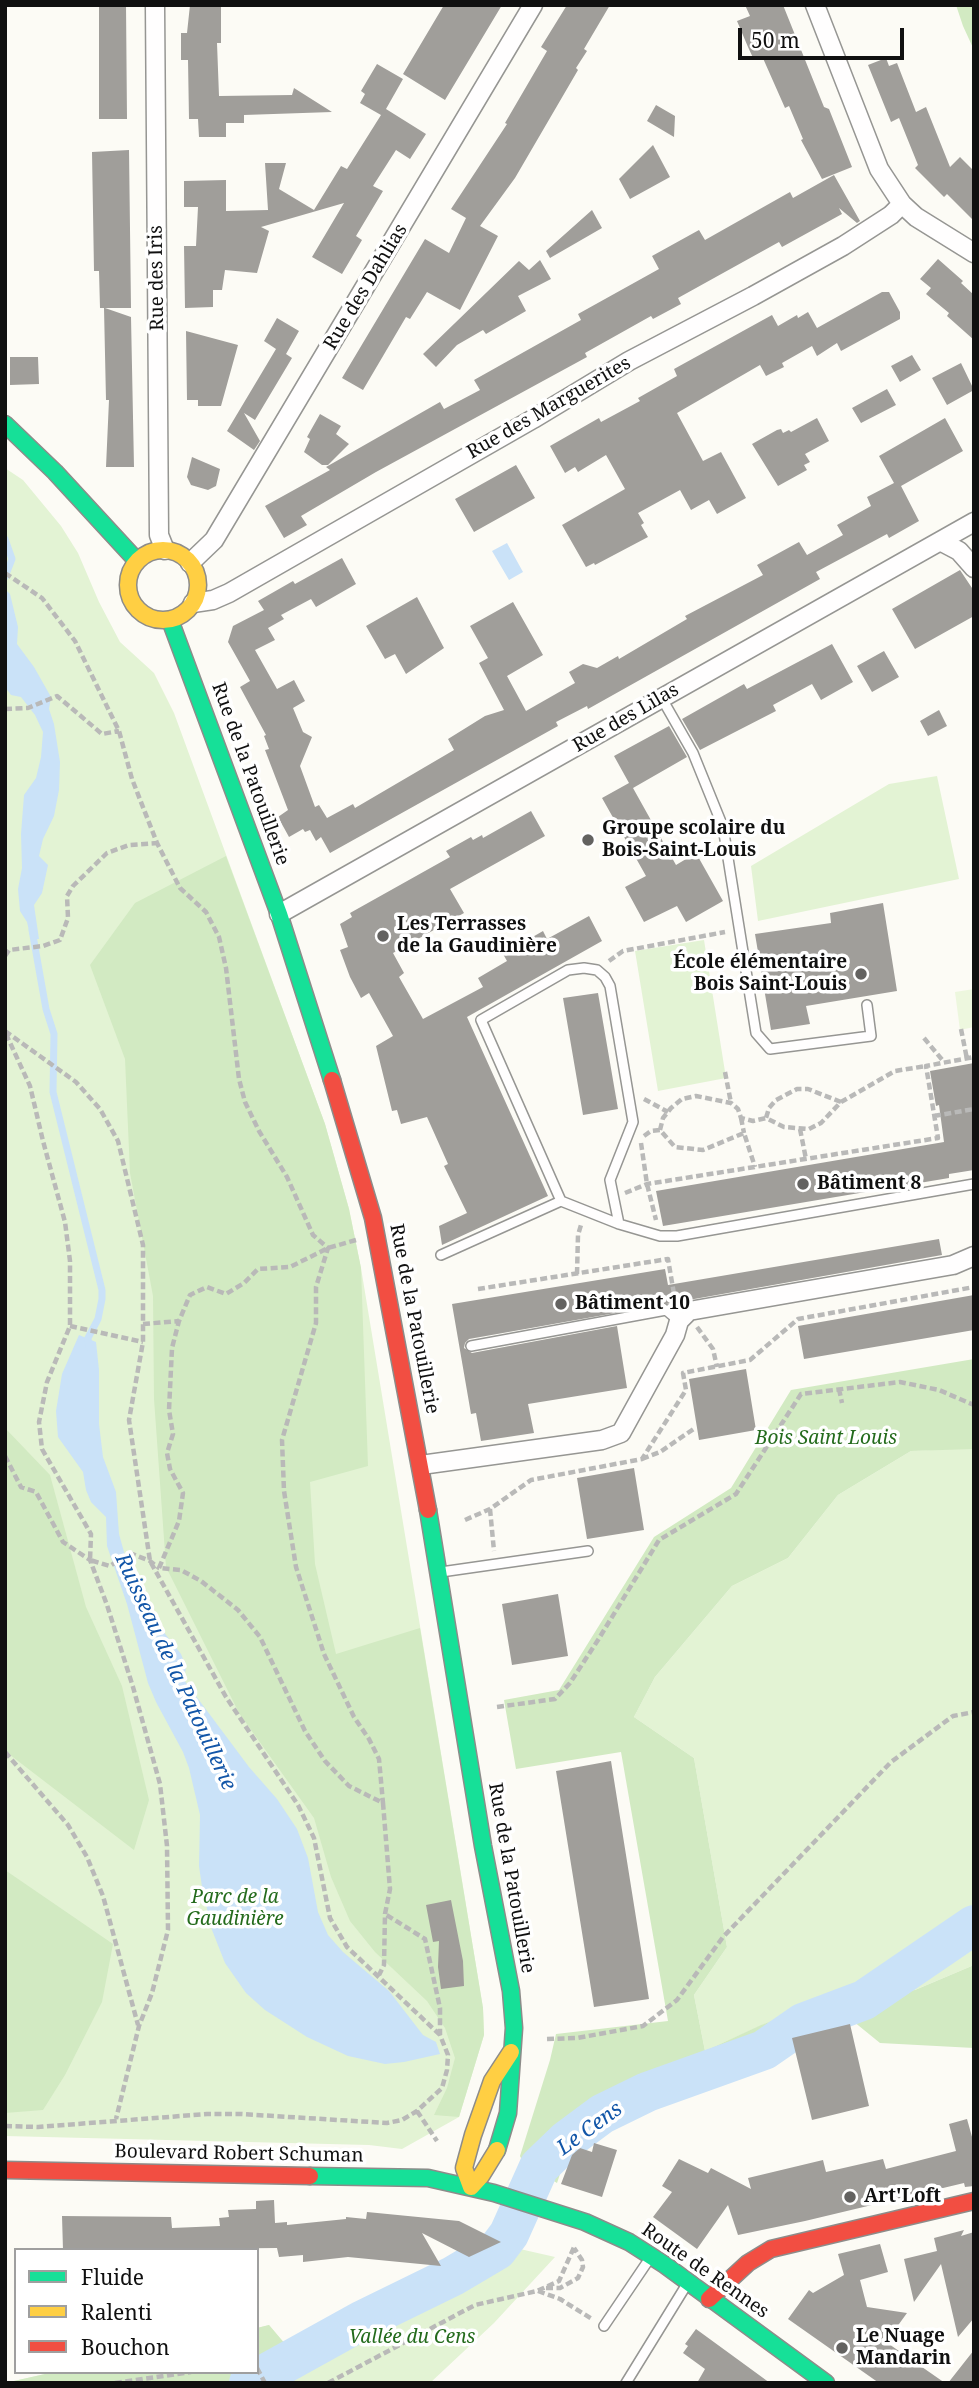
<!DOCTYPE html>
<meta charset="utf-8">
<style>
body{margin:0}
#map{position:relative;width:979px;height:2388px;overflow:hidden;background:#fcfbf5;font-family:"Noto Serif",serif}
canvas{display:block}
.frame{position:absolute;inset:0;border:7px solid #101010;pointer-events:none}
.legend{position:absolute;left:14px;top:2248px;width:245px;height:126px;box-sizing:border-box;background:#fff;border:2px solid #9f9f9f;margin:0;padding:9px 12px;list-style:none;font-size:21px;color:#101010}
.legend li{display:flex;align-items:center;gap:14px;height:35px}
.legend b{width:35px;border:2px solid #9f9f9f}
.scale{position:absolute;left:738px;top:28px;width:166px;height:32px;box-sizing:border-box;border:4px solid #101010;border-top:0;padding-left:9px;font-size:21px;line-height:24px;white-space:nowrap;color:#101010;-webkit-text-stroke:5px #fff;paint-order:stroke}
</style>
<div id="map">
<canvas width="979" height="2388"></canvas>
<div class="frame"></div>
<ul class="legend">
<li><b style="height:9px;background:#16e098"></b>Fluide</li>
<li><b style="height:9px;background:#ffcf43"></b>Ralenti</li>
<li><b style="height:9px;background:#f24e42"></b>Bouchon</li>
</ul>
<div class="scale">50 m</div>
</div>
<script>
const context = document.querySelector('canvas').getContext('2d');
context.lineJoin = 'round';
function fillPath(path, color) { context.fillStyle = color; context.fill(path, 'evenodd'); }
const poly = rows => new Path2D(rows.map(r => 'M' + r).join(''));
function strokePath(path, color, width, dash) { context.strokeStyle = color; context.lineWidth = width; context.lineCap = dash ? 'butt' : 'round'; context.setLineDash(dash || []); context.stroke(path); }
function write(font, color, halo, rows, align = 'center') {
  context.font = font + ' "Noto Serif",serif'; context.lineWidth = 7; context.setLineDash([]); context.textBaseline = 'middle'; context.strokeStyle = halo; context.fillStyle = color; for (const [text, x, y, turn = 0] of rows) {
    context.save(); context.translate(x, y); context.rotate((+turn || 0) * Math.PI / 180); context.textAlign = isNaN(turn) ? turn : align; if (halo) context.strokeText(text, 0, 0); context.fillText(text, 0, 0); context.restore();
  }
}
const green = poly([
 [5,468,23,480,61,526,78,553,99,602,120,642,154,673,174,713,325,1124,349,1209,361,1268,483,2008,484,2035,459,2117,402,2149,369,2145,5,2136],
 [937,776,959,879,758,921,751,866,889,784],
 [704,940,726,1078,658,1091,635,951],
 [972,1448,974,1965,915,1990,829,2000,762,2025,705,2051,694,1995,727,1947,694,1758,634,1717,655,1677,732,1586,788,1558,838,1495,911,1451],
 [498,2244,555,2257,494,2323,430,2383,5,2383,54,2372,257,2372,257,2328,269,2325,291,2351]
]);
const forest = poly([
 [956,5,974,5,974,50,963,26],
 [226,856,325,1124,349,1209,361,1268,368,1466,310,1482,315,1564,336,1654,420,1628,483,2008,484,2035,459,2117,434,2115,447,2088,455,2058,445,2028,427,2001,375,1952,350,1921,331,1877,314,1818,239,1713,166,1567,154,1399,153,1296,130,1173,125,1059,90,965,135,903],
 [974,1359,974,1449,911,1451,838,1495,788,1558,732,1586,655,1677,634,1717,694,1758,727,1947,694,1995,705,2051,761,2025,829,2000,915,1990,974,1965,974,2048,880,2043,848,2017,791,2037,751,2066,733,2075,652,2096,628,2117,585,2137,580,2148,562,2168,557,2183,523,2162,520,2156,550,2060,556,2034,668,2021,621,1752,516,1769,504,1700,559,1690,654,1537,731,1488,791,1390],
 [5,1428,50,1475,86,1607,122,1686,149,1800,134,1850,5,1751],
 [5,1870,113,1944,102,2002,65,2075,43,2110,5,2113],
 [269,2325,291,2351,262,2383,5,2383,54,2372,257,2372,257,2328]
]);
const pitch = poly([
 [974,989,974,1027,960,1030,955,992]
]);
const water = poly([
 [507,543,523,572,509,580,492,551],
 [5,589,10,594,18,627,17,644,34,667,51,697,49,709,54,724,60,762,59,790,54,816,43,839,39,856,48,865,42,893,34,905,39,939,31,939,27,922,20,911,18,889,22,868,21,834,24,795,36,778,41,757,43,732,35,715,21,697,11,695,5,687],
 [79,1335,96,1342,99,1370,99,1424,103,1457,116,1492,119,1534,124,1552,134,1584,144,1607,181,1654,186,1667,184,1680,249,1767,277,1799,297,1829,308,1858,318,1912,328,1935,343,1952,389,1991,423,2035,436,2042,440,2054,404,2062,385,2064,348,2056,307,2037,265,2010,246,1993,225,1963,212,1930,202,1887,199,1866,200,1815,189,1768,183,1752,156,1702,148,1683,127,1604,107,1546,106,1517,91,1502,86,1490,83,1472,58,1437,56,1411,62,1374]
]);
const stream = poly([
 [5,539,12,559,5,577],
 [32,930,46,1009,54,1034,53,1092,102,1290,102,1299,98,1319,88,1338,89,1347],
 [539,2167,546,2144]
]);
const river = poly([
 [249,2383,361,2321,453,2276,497,2250,509,2234,539,2167,567,2140,602,2114,647,2092,764,2050,803,2023,864,2000,974,1925]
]);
const building = poly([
 [99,5,126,5,127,119,99,119],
 [190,5,221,5,221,43,217,43,219,96,292,95,294,88,332,112,244,115,244,123,226,123,226,137,199,137,198,119,189,119,188,60,181,60,181,33,187,33],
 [444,5,502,5,445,100,403,74],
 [567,5,610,5,584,49,587,51,576,68,578,70,515,178,480,226,498,236,460,310,427,292,410,319,406,317,363,390,342,378,425,239,449,253,466,218,451,209,507,124,505,123,547,51,541,47],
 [745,5,783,5,824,107,829,109,852,167,822,179,801,140,803,139,789,106,785,108,762,56,754,60,748,47,737,21,750,16],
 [886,58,889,66,897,63,916,112,926,107,950,167,960,157,974,171,974,221,947,194,944,197,915,168,918,165,899,118,891,122,868,65],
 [377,64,403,79,386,109,426,134,410,159,396,150,373,186,383,191,356,236,362,240,342,274,312,257,344,203,261,227,269,231,257,273,225,270,222,290,213,290,213,307,185,308,184,246,196,246,198,207,184,207,184,181,226,180,226,211,268,210,265,163,286,163,279,189,314,210,341,166,347,169,381,115,360,103,365,94,361,91],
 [656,105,675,116,674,137,647,121],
 [653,145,670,177,630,199,619,179],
 [129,150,131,308,105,308,131,317,134,467,106,467,109,400,106,400,104,308,100,308,99,271,94,271,92,152],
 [834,175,860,221,857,223,839,208,842,214,782,247,779,242,678,298,681,304,653,319,651,316,585,353,587,357,376,472,301,516,307,525,284,538,265,506,330,470,326,467,440,402,444,409,480,390,474,380,581,320,578,314,659,269,652,256,699,230,705,240,790,192,793,198],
 [592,210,602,228,550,258,546,251],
 [938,259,963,281,961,283,974,295,974,340,947,316,949,313,926,294,931,288,920,279],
 [540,260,551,279,518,296,526,311,486,334,483,330,457,345,436,367,423,354,519,261,529,270],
 [882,292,889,292,900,312,900,319,841,351,837,343,817,356,812,346,782,363,784,367,766,376,760,365,677,413,703,461,721,452,746,498,717,514,709,500,691,510,680,490,638,513,644,523,641,525,648,537,595,565,594,563,586,567,562,525,625,489,606,455,578,472,575,467,565,473,550,446,599,418,601,422,640,401,638,398,677,376,674,369,772,315,778,326,797,315,798,318,808,312,817,328],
 [277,318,299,331,286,354,292,358,255,420,244,413,260,441,254,450,227,431,276,349,264,341],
 [186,331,238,345,221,406,198,406,198,400,187,400],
 [912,355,921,370,900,382,891,366],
 [10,357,38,357,39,384,10,385],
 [961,363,974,390,947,405,932,378],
 [887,389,896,405,861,423,852,408],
 [320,414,341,426,336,434,349,444,328,465,322,465,304,452,310,439,307,437],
 [817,418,829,441,805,454,810,462,804,465,807,470,778,486,752,444,777,430,781,429,783,433,789,430,791,432],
 [945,418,963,451,901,486,919,521,889,538,887,534,816,572,820,579,588,709,587,706,556,722,558,726,330,853,321,837,316,841,310,830,305,832,303,829,289,837,278,817,288,810,265,750,269,749,264,736,266,735,240,687,250,681,228,642,233,626,264,610,258,601,293,581,295,584,342,558,356,584,316,607,311,599,281,615,284,619,268,628,275,640,255,650,277,689,294,680,305,701,293,708,303,732,312,737,300,766,315,807,319,805,327,818,353,804,355,808,454,750,448,739,485,716,504,710,479,663,488,658,470,626,513,602,543,655,507,676,526,711,575,683,569,672,583,664,597,668,618,656,619,659,687,619,685,616,763,575,757,565,799,542,807,555,843,535,837,525,871,506,867,497,894,483,879,456],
 [192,457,220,469,216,486,208,490,191,485,187,477],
 [516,465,535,498,474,532,455,499],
 [960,570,974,591,974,616,915,649,892,609],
 [417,597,444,648,406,674,395,654,385,659,366,626],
 [832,644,853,682,821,700,812,684,773,705,776,711,700,750,682,719,744,684,747,689],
 [884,651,899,677,872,692,857,666],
 [939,710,947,726,928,736,920,721],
 [669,726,687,757,633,788,676,865,696,853,723,901,686,922,677,906,644,922,625,887,646,876,602,798,629,783,614,756],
 [531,811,545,836,450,889,464,913,393,953,404,973,399,977,423,1019,483,987,478,978,507,961,503,954,543,931,547,939,589,916,602,941,467,1017,548,1196,442,1245,439,1226,467,1213,444,1166,448,1164,427,1117,401,1124,397,1110,392,1111,376,1046,393,1036,369,993,361,998,350,977,340,950,348,947,340,924,352,917,350,913,450,857,446,851,471,837,473,840,482,835,483,838],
 [883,903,897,991,806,1006,810,1024,771,1030,755,934,831,923,830,913],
 [598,993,618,1109,583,1115,563,998],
 [974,1063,974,1170,949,1174,949,1178,663,1226,656,1191,944,1142,939,1105,936,1106,930,1071],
 [939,1239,942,1255,469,1339,465,1343,464,1348,472,1353,617,1326,627,1388,528,1404,534,1433,481,1441,476,1413,471,1414,452,1304,665,1269,668,1285],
 [974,1295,974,1330,804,1359,798,1326],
 [746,1369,756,1430,699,1440,689,1379],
 [634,1468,644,1530,587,1539,577,1478],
 [558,1594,568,1656,512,1665,502,1604],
 [611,1761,649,1999,594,2007,556,1771],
 [451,1900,463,1961,464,1986,441,1989,438,1967,439,1941,433,1942,426,1905],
 [850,2024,869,2106,812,2120,792,2038],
 [967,2119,974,2144,974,2186,965,2187,964,2183,805,2221,738,2235,728,2205,697,2249,653,2217,672,2192,662,2186,679,2159,708,2173,711,2168,751,2189,748,2178,823,2160,826,2172,883,2159,886,2169,956,2151,949,2124],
 [594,2143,617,2150,602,2197,561,2184,572,2155,580,2148,592,2152],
 [274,2200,275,2223,287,2222,287,2225,346,2219,346,2217,366,2219,367,2212,459,2221,501,2242,469,2257,422,2233,441,2266,348,2257,303,2262,303,2255,279,2257,277,2248,63,2250,62,2216,171,2217,172,2228,220,2226,219,2218,229,2217,228,2210,256,2209,256,2201],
 [964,2230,961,2236,974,2232,974,2318,958,2337,941,2264,914,2302,904,2259,937,2251,934,2238],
 [880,2244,888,2272,860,2280,867,2307,907,2313,886,2342,945,2383,879,2383,788,2319,809,2290,813,2293,844,2275,838,2254],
 [696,2329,744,2364,770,2383,697,2383,705,2369,683,2353,688,2346,685,2344],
 [974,2350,974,2383,948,2383]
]);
const path = poly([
 [5,573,42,598,75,641,119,731,132,779,157,843,180,888,206,912,219,937,226,968,239,1079,245,1102,259,1131,287,1177,313,1235,328,1248,316,1287,316,1323,282,1440,284,1491,296,1567,324,1654,354,1717,369,1739,379,1759,383,1803],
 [5,709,28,708,57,696,102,734,119,731],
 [5,956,9,950,43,946,60,940,68,918,67,896,73,886,107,853,129,845,157,843],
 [609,961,623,951,725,932],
 [961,1029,967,1059],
 [5,1031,76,1082,100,1109,118,1141,143,1245,143,1342,129,1420,150,1561,226,1697,298,1805,314,1838,330,1918,347,1947,440,2035],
 [6,1034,30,1086,43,1141,65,1222,70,1261,70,1326,47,1382,39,1422,42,1449,91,1534,90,1560,110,1566,130,1553,150,1561,159,1568],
 [924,1038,944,1062],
 [725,1072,731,1103],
 [644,1099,668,1112],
 [841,1102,808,1089,797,1089,776,1100,769,1108,766,1118,784,1127,809,1129,821,1123,841,1102,895,1071,926,1066],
 [934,1116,974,1109],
 [741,1118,744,1133],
 [800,1129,806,1159],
 [660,1130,663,1118,671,1108,682,1099,696,1096,731,1103,738,1109,741,1118,753,1121,766,1118],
 [644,1136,651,1131,660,1130,675,1147,703,1150,744,1133,755,1167],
 [641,1143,647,1184,656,1220],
 [625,1193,647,1184,938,1138,926,1066,974,1057],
 [356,1240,328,1248,290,1267,258,1269,244,1283,226,1294,207,1287,190,1295,179,1321,172,1348,169,1410,173,1434,167,1453,170,1469,183,1493,179,1521,159,1568,181,1570,201,1581,238,1610,260,1637,305,1731,325,1761,349,1786,383,1803,390,1889,385,1914,384,1965,379,1975],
 [577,1274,578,1235,581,1225],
 [478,1289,668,1259,675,1300],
 [143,1324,179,1321],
 [70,1326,143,1342],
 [697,1327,713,1349,717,1367],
 [839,1389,842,1403],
 [5,1456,21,1487,36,1492,63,1542,90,1560,107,1605,133,1687,160,1784,167,1846,168,1930,152,1993,139,2026,116,2119],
 [642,1459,660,1452,695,1428],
 [490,1509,494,1551],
 [465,1520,490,1509,531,1480,642,1459,686,1390,683,1373,750,1360,798,1319,974,1287],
 [497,1707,555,1699,570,1683,598,1640,659,1540,736,1494,801,1394,900,1382,939,1390,974,1405],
 [5,1752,68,1825,87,1857,103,1896,138,2025],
 [547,2039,577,2038,643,2026,677,2000,723,1937,891,1762,953,1716,974,1712],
 [417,2111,437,2141],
 [5,2126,38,2127,207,2114,241,2114,387,2123,402,2120,417,2111,442,2088,447,2070,448,2055,440,2035,440,2008,425,1939,385,1914],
 [546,2288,560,2288,578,2278,583,2267,582,2260,574,2248],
 [538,2291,560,2299,592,2319],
 [257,2368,265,2383],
 [115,2383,191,2372],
 [328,2383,475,2305,537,2291,559,2281,575,2245]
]);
const lane = poly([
 [661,697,693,753,723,827,756,1033,770,1049,871,1036,867,1005],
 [619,1224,561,1201,481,1020,568,970,584,968,597,970,605,977,610,986,633,1122,610,1180,619,1224,660,1236,677,1236,974,1184],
 [441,1255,561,1201],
 [471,1346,666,1310,679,1321],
 [441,1572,588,1551],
 [604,2326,650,2258],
 [626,2383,687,2284]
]);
const street = poly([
 [155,5,159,535,165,550],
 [815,5,879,169,902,204,916,217,974,253],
 [940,541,959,551,974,568],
 [190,563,214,540,533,5],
 [193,603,213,600,229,593,533,419,629,361,753,296,843,246,891,215,902,204],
 [279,914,974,522],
 [421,1465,602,1440,621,1433,675,1335,679,1321,689,1311,953,1265,974,1256]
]);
const fast = poly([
 [5,424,55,472,137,561],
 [170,620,279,914,332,1080],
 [428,1510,483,1846,511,1991,514,2028,508,2113,497,2150],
 [310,2176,428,2178,494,2193,585,2222,629,2242,665,2265,826,2383]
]);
const slow = poly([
 '128 585a35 35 0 1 1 70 0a35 35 0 1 1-70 0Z',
 [497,2150,481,2176,471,2187,464,2168,473,2135,492,2081,511,2052]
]);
const jam = poly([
 [332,1080,373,1218,428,1510],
 [5,2170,310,2176],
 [709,2299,748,2263,771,2249,974,2201]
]);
const markers = [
 [588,840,7,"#636260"],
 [383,936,7,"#636260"],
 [861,974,7,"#636260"],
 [803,1184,7,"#636260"],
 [561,1304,7,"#636260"],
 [850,2197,7,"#636260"],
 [842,2348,7,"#636260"]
];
const streetNames = [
 ["Rue des Iris",157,278,-91],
 ["Rue des Dahlias",366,287,-59],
 ["Rue des Marguerites",549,408,-30],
 ["Rue des Lilas",626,718,-30],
 ["Rue de la Patouillerie",250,774,70],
 ["Rue de la Patouillerie",414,1319,79],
 ["Rue de la Patouillerie",511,1878,80],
 ["Boulevard Robert Schuman",239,2154,1],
 ["Route de Rennes",705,2271,35]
];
const poiNames = [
 ["Groupe scolaire du",602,829],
 ["Bois-Saint-Louis",602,851],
 ["Les Terrasses",397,925],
 ["de la Gaudinière",397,947],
 ["École élémentaire",847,963,"right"],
 ["Bois Saint-Louis",847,985,"right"],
 ["Bâtiment 8",817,1184],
 ["Bâtiment 10",575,1304],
 ["Art'Loft",864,2197],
 ["Le Nuage",856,2337],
 ["Mandarin",856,2359]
];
const parkNames = [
 ["Bois Saint Louis",826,1439],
 ["Parc de la",235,1898],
 ["Gaudinière",235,1920],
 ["Vallée du Cens",412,2338]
];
const waterNames = [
 ["Ruisseau de la Patouillerie",175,1672,65],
 ["Le Cens",590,2129,-36]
];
fillPath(green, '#e3f3d4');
fillPath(forest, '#d2eac2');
fillPath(pitch, '#edf7de');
fillPath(water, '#cae2f8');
strokePath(stream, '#cae2f8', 7);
strokePath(river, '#cae2f8', 40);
fillPath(building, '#a09e9a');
strokePath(lane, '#969693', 12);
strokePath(street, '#969693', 21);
strokePath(fast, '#8d8c8a', 19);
strokePath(slow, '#8d8c8a', 19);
strokePath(jam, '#8d8c8a', 19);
strokePath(path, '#b9b9b8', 4.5, [7, 3.5]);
strokePath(lane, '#fffefe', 9);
strokePath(street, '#fffefe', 18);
strokePath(fast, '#16e098', 16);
strokePath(slow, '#ffcf43', 16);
strokePath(jam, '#f24e42', 16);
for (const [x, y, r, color] of markers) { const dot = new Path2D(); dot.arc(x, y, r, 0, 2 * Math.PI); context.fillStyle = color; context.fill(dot); strokePath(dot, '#fff', 2.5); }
write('19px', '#101010', '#fff', streetNames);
write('bold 19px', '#101010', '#fff', poiNames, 'left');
write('italic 19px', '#246b1c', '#fff', parkNames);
write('italic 21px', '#1256a8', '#fff', waterNames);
</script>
